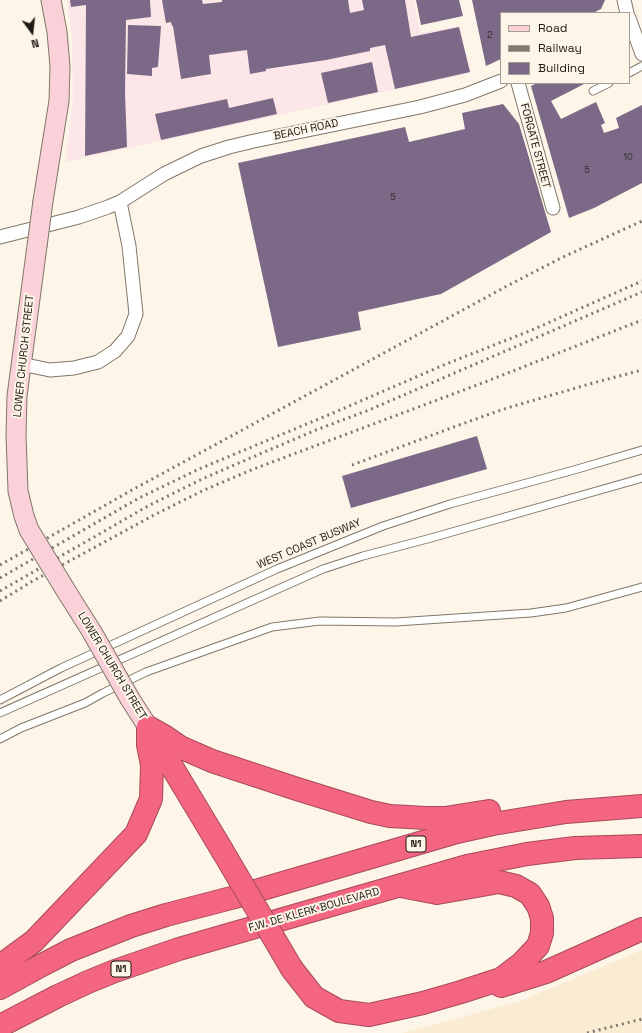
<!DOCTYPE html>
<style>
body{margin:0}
#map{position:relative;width:642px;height:1033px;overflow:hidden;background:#fdf5e7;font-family:"Space Grotesk",sans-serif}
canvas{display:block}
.legend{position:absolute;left:500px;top:12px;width:130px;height:72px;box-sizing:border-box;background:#fdf5e7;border:1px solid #a49d93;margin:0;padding:5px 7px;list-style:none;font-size:12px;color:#1e1a14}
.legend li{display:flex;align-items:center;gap:8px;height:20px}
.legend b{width:20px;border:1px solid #a49d93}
.north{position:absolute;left:12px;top:12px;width:40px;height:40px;-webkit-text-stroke:3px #fdf5e7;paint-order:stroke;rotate:165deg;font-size:11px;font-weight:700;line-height:16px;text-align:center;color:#1e1a14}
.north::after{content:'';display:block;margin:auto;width:14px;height:18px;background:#1e1a14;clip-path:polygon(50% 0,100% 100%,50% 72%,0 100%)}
</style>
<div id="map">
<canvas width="642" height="1033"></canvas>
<ul class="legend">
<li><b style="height:5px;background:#fbd1d9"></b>Road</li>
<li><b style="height:5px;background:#7f7970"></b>Railway</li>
<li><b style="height:11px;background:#7c6987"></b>Building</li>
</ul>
<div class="north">N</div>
</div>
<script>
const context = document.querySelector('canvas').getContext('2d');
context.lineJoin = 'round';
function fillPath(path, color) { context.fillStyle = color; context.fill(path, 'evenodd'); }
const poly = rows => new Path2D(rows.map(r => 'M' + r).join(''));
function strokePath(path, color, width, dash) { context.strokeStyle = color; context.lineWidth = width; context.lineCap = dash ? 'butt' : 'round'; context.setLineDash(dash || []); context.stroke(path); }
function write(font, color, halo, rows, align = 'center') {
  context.font = font + ' "Space Grotesk",sans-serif'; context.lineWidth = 4; context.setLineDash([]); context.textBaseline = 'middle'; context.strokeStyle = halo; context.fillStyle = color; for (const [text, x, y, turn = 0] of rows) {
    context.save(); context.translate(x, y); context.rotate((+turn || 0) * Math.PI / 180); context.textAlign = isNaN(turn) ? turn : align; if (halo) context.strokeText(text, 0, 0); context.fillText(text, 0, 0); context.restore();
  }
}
const commercial = poly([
 [67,0,414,0,420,33,460,26,471,73,65,162,73,98,72,37]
]);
const built = poly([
 [642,950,642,1033,402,1033,518,1002]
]);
const building = poly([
 [70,0,150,0,151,17,126,20,125,93,127,147,85,156,86,5,71,7],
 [162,0,202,0,203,4,222,2,222,0,348,0,350,13,364,10,362,0,405,0,411,37,459,27,470,72,395,89,385,45,370,48,370,51,326,60,266,69,266,71,250,74,247,50,209,55,211,74,181,79,173,26,172,26,171,22,166,23],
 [416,0,459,0,463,16,421,25],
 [472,0,605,0,601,9,593,13,501,13,501,59,486,66],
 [128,25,161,26,158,67,152,68,152,76,127,74],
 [372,62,378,92,328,103,321,73],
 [537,83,586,83,551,101,561,119,596,102,605,123,601,125,604,133,619,128,616,118,642,105,642,183,594,208,569,218,531,86],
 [273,98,277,114,161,140,155,114,227,99,229,108],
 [503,104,519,124,551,232,441,294,358,312,361,330,278,347,238,163,405,127,409,142,465,129,462,113],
 [477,436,487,469,351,508,342,476]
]);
const service = poly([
 [629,73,642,66],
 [593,91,609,83],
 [0,700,61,668,277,569,383,526,450,504,574,470,642,450],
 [0,713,323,569,363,556,431,538,642,478],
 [0,739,21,728,85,703,103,693,146,672,272,627,320,621,396,622,531,613,566,608,642,587]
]);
const minor = poly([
 [624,0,627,13],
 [629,18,642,54],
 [518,83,553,208],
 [0,237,79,217,108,207,120,202,164,174,201,156,229,147,254,141,420,107,465,95,501,81],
 [21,364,50,370,74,368,98,362,115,351,128,336,136,314,129,246,120,202]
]);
const secondary = poly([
 [43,201,59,101,60,66,57,32,51,0],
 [24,516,18,491,16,435,17,396,37,246],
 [68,594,92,632],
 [130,699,148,727]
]);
const motorway = poly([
 [148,727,164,736,180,747,212,761,297,789,371,812,390,816,426,818,445,818,489,811],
 [151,732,222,850],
 [0,966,34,941,136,834,151,799,152,765,148,745,148,727],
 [292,969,314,997,339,1011,369,1015,423,1003,461,992,501,979,522,963,538,946,542,933,542,918,538,906,530,894,516,886,499,882,437,893,401,886],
 [501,986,546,972,642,929],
 [0,988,42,965,71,950,131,926,166,915,235,897,399,849,457,832,493,824,566,812,642,806],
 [0,1026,58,996,88,982,115,971,179,949,467,866,527,854,575,848,642,846]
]);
const rail = poly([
 [352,465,470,421,507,408,593,383,642,370],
 [0,565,132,490,507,286,561,258,642,221],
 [0,578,139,498,199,469,333,413,446,364,532,330,642,281],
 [0,591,148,506,202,479,248,459,316,430,369,410,642,292],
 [0,601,31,582,154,515,202,491,251,470,485,382,642,320],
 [587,1033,642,1019]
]);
const secondaryBridge = poly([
 [37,246,43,201],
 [24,516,29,530,68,594],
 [92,632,130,699]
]);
const motorwayBridge = poly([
 [222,850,292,969]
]);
const numberNames = [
 ["2",490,36],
 ["10",628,158],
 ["5",587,171],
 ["5",393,198]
];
const shields = [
 [416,844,20],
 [121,969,20]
];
const shieldNames = [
 ["N1",416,844],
 ["N1",121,969]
];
const streetNames = [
 ["BEACH ROAD",306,130,-12],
 ["FORGATE STREET",535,146,75],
 ["LOWER CHURCH STREET",24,356,-84],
 ["WEST COAST BUSWAY",309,544,-23],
 ["LOWER CHURCH STREET",112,666,59],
 ["F.W. DE KLERK BOULEVARD",314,910,-16]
];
fillPath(commercial, '#fce6e7');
fillPath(built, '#faebd3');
fillPath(building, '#7c6987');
strokePath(service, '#807768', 9);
strokePath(minor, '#807768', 15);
strokePath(secondary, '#807768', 21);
strokePath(motorway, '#a84b5a', 24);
strokePath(service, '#fff', 7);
strokePath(minor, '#fff', 13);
strokePath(secondary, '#fbd1d9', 19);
strokePath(motorway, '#f36580', 22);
strokePath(rail, '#7f7970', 3, [2, 4]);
strokePath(secondaryBridge, '#807768', 21, []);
strokePath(motorwayBridge, '#a84b5a', 24, []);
strokePath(secondaryBridge, '#fbd1d9', 19);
strokePath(motorwayBridge, '#f36580', 22);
write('9px', '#362e31', null, numberNames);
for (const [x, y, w] of shields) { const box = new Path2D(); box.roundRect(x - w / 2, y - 8, w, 16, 3); context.fillStyle = '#fdf5e7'; context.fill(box); strokePath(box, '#1e1a14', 1); }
write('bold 10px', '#1e1a14', null, shieldNames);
write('11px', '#1e1a14', '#fdf5e7', streetNames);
</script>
